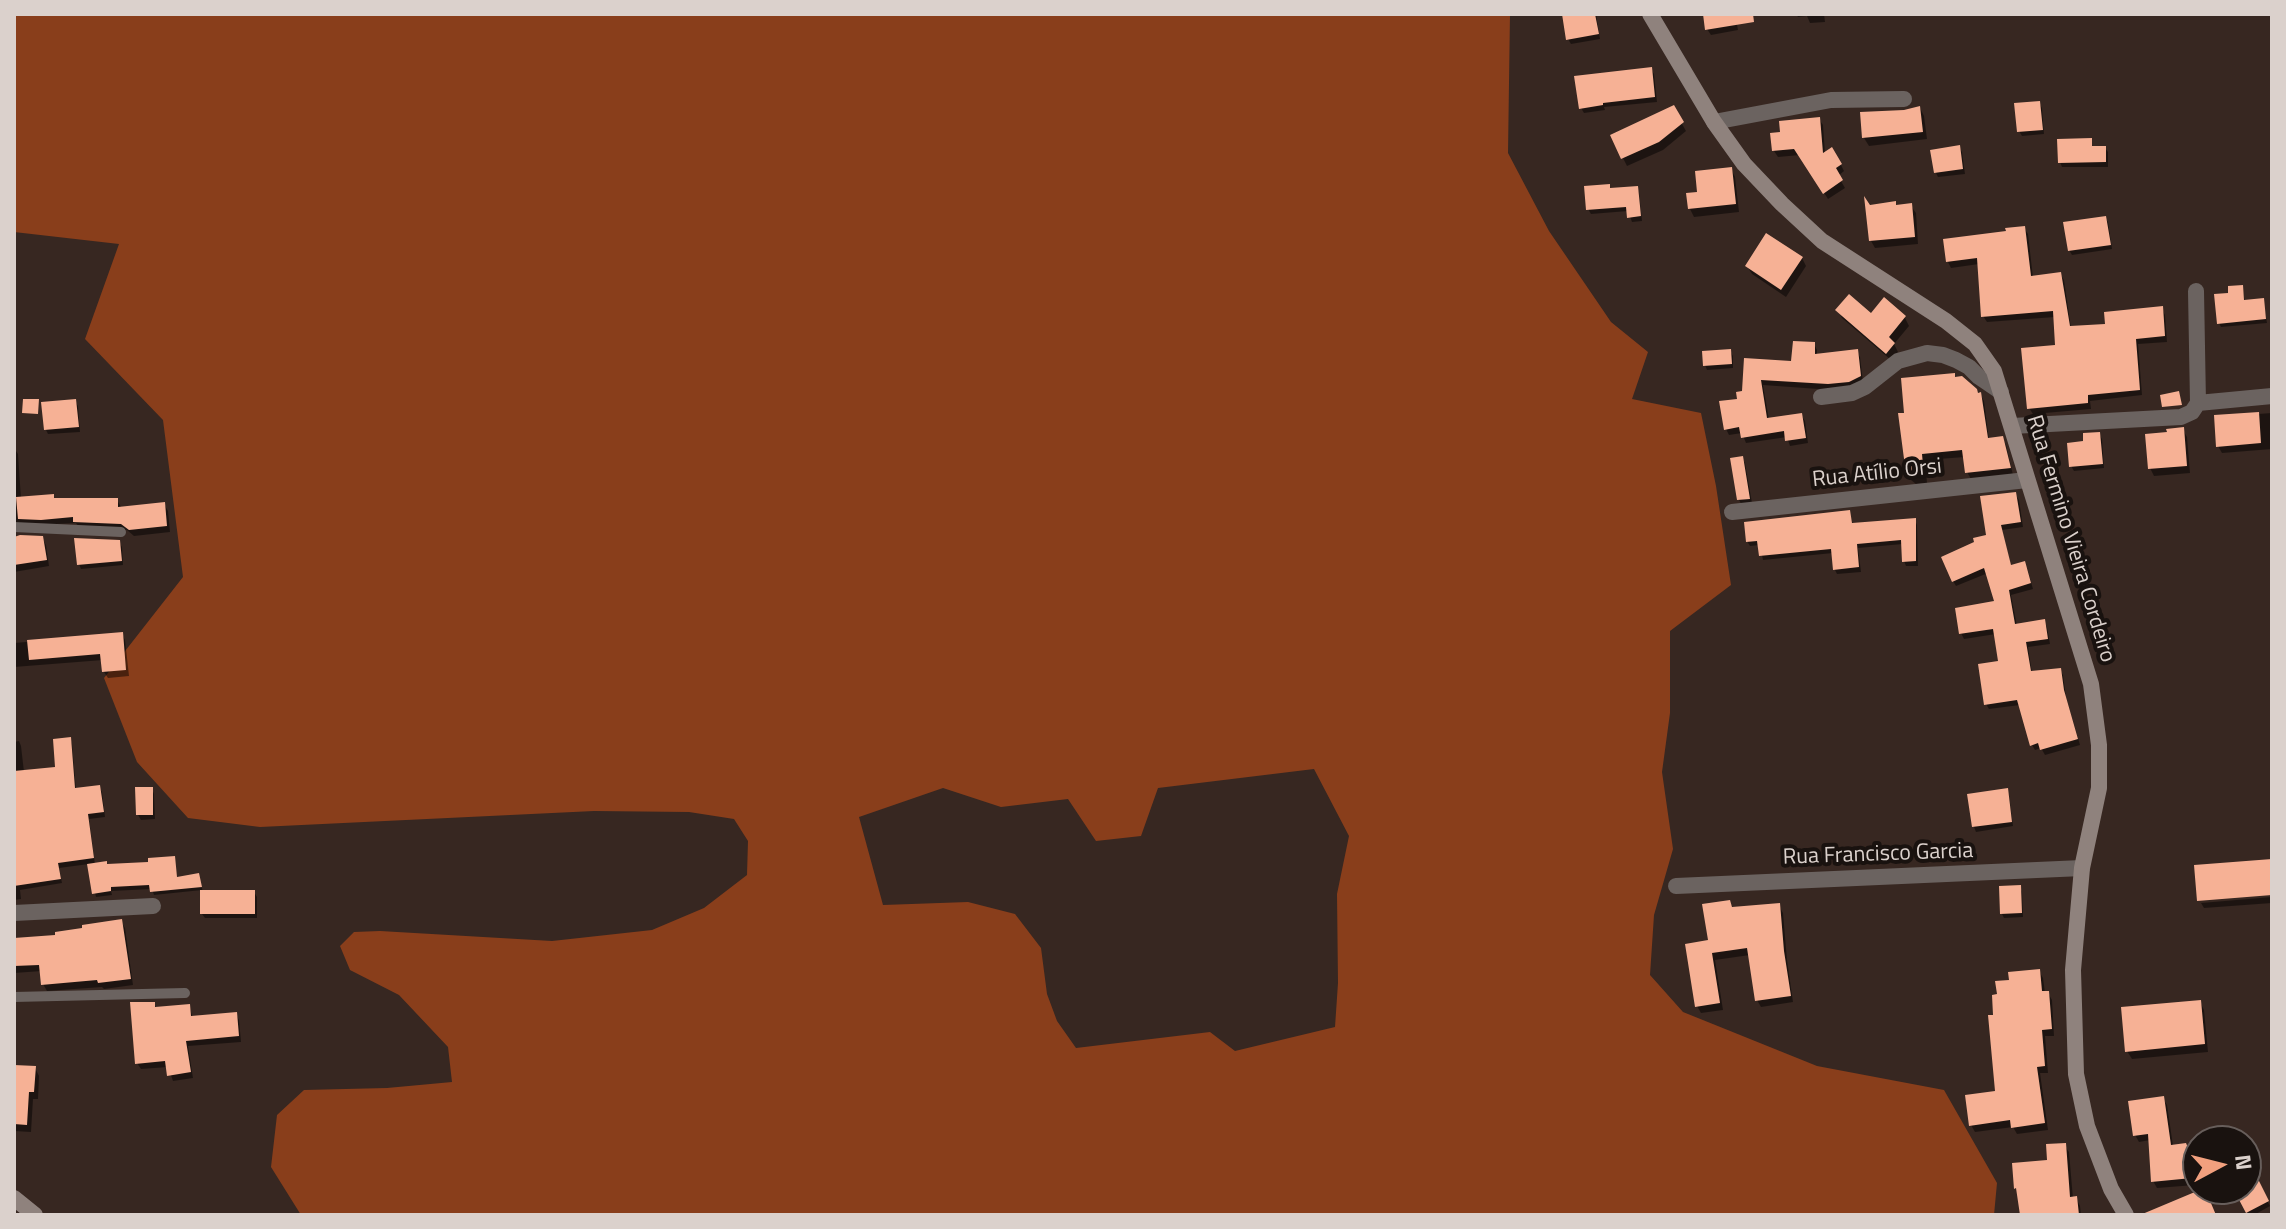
<!DOCTYPE html>
<meta charset="utf-8">
<style>
body{margin:0}
#map{position:relative;width:2286px;height:1229px;overflow:hidden;background:#372721;font-family:"Titillium Web",sans-serif}
canvas{display:block}
.frame{position:absolute;inset:0;border:16px solid #dbd1cc;pointer-events:none}
.north{position:absolute;left:2182px;top:1125px;width:80px;height:80px;box-sizing:border-box;background:#19120f;border:2px solid #675e5b;border-radius:50%;rotate:83deg;font-size:22px;font-weight:700;line-height:32px;text-align:center;color:#dbd1cc}
.north::after{content:'';display:block;margin:auto;width:28px;height:36px;background:#f2a07e;clip-path:polygon(50% 0,100% 100%,50% 72%,0 100%)}
</style>
<div id="map">
<canvas width="2286" height="1229"></canvas>
<div class="frame"></div>
<div class="north">N</div>
</div>
<script>
const context = document.querySelector('canvas').getContext('2d');
context.lineJoin = 'round';
function fillPath(path, color) { context.fillStyle = color; context.fill(path, 'evenodd'); }
const poly = rows => new Path2D(rows.map(r => 'M' + r).join(''));
function strokePath(path, color, width, dash) { context.strokeStyle = color; context.lineWidth = width; context.lineCap = dash ? 'butt' : 'round'; context.setLineDash(dash || []); context.stroke(path); }
function write(font, color, halo, rows, align = 'center') {
  context.font = font + ' "Titillium Web",sans-serif'; context.lineWidth = 8; context.setLineDash([]); context.textBaseline = 'middle'; context.strokeStyle = halo; context.fillStyle = color; for (const [text, x, y, turn = 0] of rows) {
    context.save(); context.translate(x, y); context.rotate((+turn || 0) * Math.PI / 180); context.textAlign = isNaN(turn) ? turn : align; if (halo) context.strokeText(text, 0, 0); context.fillText(text, 0, 0); context.restore();
  }
}
const forest = poly([
 [14,14,1510,14,1508,153,1549,231,1611,322,1648,352,1632,399,1701,413,1716,486,1731,585,1670,631,1670,713,1662,772,1673,849,1654,915,1650,975,1683,1012,1817,1066,1944,1090,1997,1183,1994,1215,301,1215,271,1167,277,1115,304,1090,387,1088,452,1082,448,1047,399,995,350,970,340,946,354,932,380,931,552,941,652,930,704,908,747,875,748,841,734,819,689,812,594,811,260,827,188,818,137,762,104,678,183,577,163,420,85,339,119,244,14,232],
 [1314,769,1349,836,1337,894,1338,983,1335,1027,1235,1051,1210,1032,1076,1048,1057,1021,1047,994,1041,948,1015,914,968,902,883,905,859,817,943,788,1001,807,1068,799,1096,841,1141,836,1158,788]
]);
const shadow = poly([
 [1564,14,1596,14,1600,39,1571,44,1568,39],
 [1705,14,1735,14,1738,30,1711,35,1707,29],
 [1796,14,1824,14,1825,22,1810,23,1807,16,1798,17],
 [1651,69,1654,74,1657,102,1604,107,1605,110,1584,113,1581,108],
 [2039,103,2042,108,2044,134,2022,136,2019,131],
 [1673,108,1686,131,1663,150,1627,166,1612,136],
 [1920,108,1924,116,1927,139,1869,146,1864,138,1862,114,1904,112],
 [1819,119,1823,125,1825,154,1841,165,1844,171,1838,176,1845,188,1828,199,1800,155,1778,157,1774,151,1782,134],
 [2090,140,2093,148,2105,148,2108,152,2108,167,2062,167,2060,162],
 [1959,147,1962,152,1965,174,1938,177,1936,173],
 [1731,169,1735,177,1739,212,1694,217,1690,209,1688,195,1699,194],
 [1637,188,1639,193,1642,221,1632,222,1628,211,1591,214,1588,209,1611,190],
 [1869,206,1911,206,1916,213,1918,244,1875,248,1871,241],
 [2105,218,2108,222,2112,249,2072,255,2069,250],
 [2024,228,2028,234,2033,278,2060,274,2064,280,2071,328,2107,326,2162,309,2165,315,2167,342,2138,344,2142,395,2090,401,2091,409,2033,414,2029,408,2057,346,2055,317,1987,322,1983,316,1979,264,1951,268,1948,262,2008,232],
 [1802,258,1806,266,1786,297,1752,274,1747,266],
 [2242,287,2245,302,2263,300,2267,323,2221,327,2219,323,2231,294],
 [1885,300,1905,318,1909,326,1894,344,1898,352,1891,360,1842,318,1838,310,1871,316],
 [1814,344,1817,350,1817,356,1857,352,1860,357,1863,382,1832,390,1763,385,1769,420,1801,415,1805,421,1808,443,1790,446,1787,437,1746,443,1742,433,1729,435,1726,429,1744,392,1746,360,1793,363],
 [1730,351,1733,356,1733,368,1707,370,1705,365],
 [1954,375,1956,379,1980,394,1984,401,1989,440,2002,438,2006,445,2013,475,1971,479,1967,472,1965,457,1925,460,1927,483,1916,484,1911,480,1907,473,1907,414],
 [75,401,78,406,80,432,48,434,46,430],
 [2272,413,2272,449,2222,453,2218,446,2216,417],
 [2183,430,2187,437,2190,473,2154,476,2150,468],
 [2099,434,2102,439,2104,468,2074,471,2071,466,2085,443],
 [14,448,18,454,21,499,53,496,55,500,117,500,121,507,164,504,168,511,170,532,134,536,127,530,79,528,76,523,14,526],
 [1742,458,1745,463,1752,503,1742,505,1739,500],
 [2015,494,2019,500,2023,527,2002,530,2011,567,2027,568,2033,589,2011,595,2017,626,2044,622,2047,627,2050,644,2028,647,2032,673,2060,670,2063,675,2066,697,2080,745,2045,755,2041,748,2035,750,2032,745,2020,705,1989,709,1986,704,2001,663,1996,634,1964,639,1961,633,1996,602,1988,573,1956,586,1953,581,1988,537],
 [1849,512,1853,525,1915,520,1917,525,1918,566,1906,566,1904,561,1903,544,1858,548,1861,572,1837,574,1835,570,1833,553,1763,560,1760,545,1750,546,1747,541],
 [14,536,42,538,46,545,49,566,14,572],
 [119,542,122,547,123,565,81,569,79,564],
 [122,634,125,640,129,676,108,678,104,672,103,660,14,667,14,643],
 [70,739,72,744,76,790,99,787,102,792,105,817,89,819,95,865,150,864,174,858,177,879,198,875,203,892,254,892,257,897,257,918,205,918,202,914,202,890,154,895,152,889,111,891,112,895,96,897,89,864,59,868,62,883,20,890,21,899,14,900,14,742,19,741,21,746,24,772,58,769],
 [152,789,154,794,155,819,141,820,138,815],
 [2006,790,2009,795,2013,826,1976,832,1974,827,1969,796],
 [2020,887,2022,892,2023,917,2004,918,2002,914],
 [2272,897,2272,903,2204,908,2201,903],
 [1729,902,1734,909,1779,906,1783,913,1787,960,1793,1002,1761,1007,1757,1000,1750,955,1715,960,1723,1010,1701,1013,1697,1006,1710,942],
 [121,922,125,928,133,985,104,989,102,987,47,991,43,984,42,971,14,973,14,940,58,937],
 [2039,971,2043,978,2045,993,2048,993,2052,1000,2054,1036,2045,1036,2048,1073,2040,1073,2048,1130,2017,1134,2013,1127,1975,1132,1971,1125,1997,1092,1995,1017,1999,996,2011,982],
 [2200,1002,2204,1010,2208,1052,2132,1059,2127,1051],
 [154,1004,157,1009,189,1006,193,1018,236,1014,239,1020,241,1042,188,1046,193,1078,173,1081,168,1067,141,1069,137,1063],
 [14,1067,35,1068,39,1076,38,1099,33,1099,31,1132,14,1131],
 [2163,1099,2167,1105,2173,1146,2189,1152,2193,1161,2195,1185,2157,1188,2153,1181,2150,1140,2139,1142,2135,1135],
 [2064,1145,2069,1152,2073,1199,2076,1198,2080,1206,2081,1215,2022,1215,2049,1161],
 [2258,1184,2270,1206,2254,1215,2249,1215,2238,1195]
]);
const building = poly([
 [1562,14,1595,14,1599,34,1566,40],
 [1703,14,1753,14,1754,22,1705,30],
 [1652,67,1655,97,1603,103,1603,105,1579,109,1574,76],
 [2040,101,2043,130,2017,132,2014,103],
 [1674,105,1684,122,1659,142,1621,159,1610,135],
 [1920,106,1923,132,1862,138,1860,112,1904,110],
 [1820,117,1823,153,1832,147,1842,164,1836,168,1843,180,1823,194,1794,149,1772,151,1770,133,1780,132,1779,121],
 [2092,138,2092,146,2106,146,2106,162,2058,163,2057,139],
 [1960,145,1963,169,1934,173,1930,150],
 [1732,167,1736,204,1688,209,1686,193,1697,192,1695,171],
 [1610,184,1610,188,1638,186,1641,216,1627,218,1626,207,1586,210,1584,186],
 [1864,196,1870,205,1896,201,1896,205,1912,203,1915,237,1869,241],
 [2106,216,2111,245,2068,251,2063,222],
 [2025,226,2031,276,2061,272,2070,326,2105,324,2104,312,2163,306,2165,336,2136,339,2140,390,2088,395,2088,403,2027,409,2021,348,2055,345,2053,311,1981,317,1977,258,1946,262,1943,239,2006,231,2005,228],
 [1766,233,1803,257,1781,290,1745,266],
 [2243,285,2244,300,2264,298,2266,319,2217,324,2214,294,2228,293,2228,286],
 [1849,294,1871,313,1884,297,1906,316,1889,337,1895,343,1886,354,1835,310],
 [1793,341,1815,342,1815,354,1858,349,1861,376,1849,382,1828,384,1761,380,1767,418,1802,413,1806,438,1785,441,1784,431,1741,438,1739,427,1724,430,1719,401,1737,399,1736,392,1742,391,1744,358,1791,361],
 [1731,349,1732,364,1703,366,1702,351],
 [1955,373,1955,377,1962,376,1977,389,1978,393,1981,392,1988,438,2003,436,2011,468,1965,473,1962,450,1922,454,1924,476,1910,478,1908,473,1906,474,1898,413,1904,413,1901,378],
 [2179,391,2182,405,2162,407,2160,395],
 [23,399,39,399,38,414,22,413],
 [76,399,79,427,44,430,41,402],
 [2259,412,2261,443,2216,447,2214,415],
 [2184,427,2187,466,2148,469,2145,434,2167,432,2166,429],
 [2100,432,2103,464,2069,467,2067,443,2083,441,2083,433],
 [1743,456,1750,499,1737,500,1730,458],
 [2016,492,2021,522,2001,525,2011,565,2025,561,2031,583,2009,590,2015,624,2045,619,2048,639,2026,642,2031,671,2061,668,2064,690,2078,739,2040,750,2038,743,2030,746,2017,700,1984,705,1978,664,1998,661,1993,629,1959,634,1955,608,1994,601,1984,568,1952,582,1941,557,1974,542,1973,538,1986,535,1980,496],
 [54,494,54,498,118,498,118,507,165,502,167,526,129,530,121,524,73,522,73,517,41,520,18,519,16,497],
 [1850,510,1852,523,1916,518,1916,561,1902,562,1901,540,1857,544,1859,567,1833,570,1831,549,1759,556,1757,541,1746,542,1744,522],
 [20,535,43,536,47,560,14,565,14,537],
 [74,538,120,540,122,561,77,565],
 [123,632,126,670,102,672,100,654,29,660,27,640],
 [71,737,75,788,100,785,104,812,88,814,94,858,58,863,61,879,14,886,14,771,55,767,53,739],
 [135,787,153,787,153,815,136,815],
 [2008,788,2012,822,1972,827,1967,794],
 [175,856,177,877,199,873,202,887,150,892,149,885,111,887,111,891,92,894,87,864,107,861,107,864,148,862,148,858],
 [2272,859,2272,895,2197,901,2194,865],
 [2021,885,2022,913,2000,914,1999,886],
 [200,890,255,890,255,914,200,914],
 [1730,900,1732,907,1780,903,1784,951,1791,996,1755,1001,1747,948,1712,953,1720,1003,1695,1007,1685,944,1708,940,1702,904],
 [122,919,131,979,98,983,97,980,41,985,39,965,14,966,14,938,55,935,55,932,82,928,82,925],
 [2040,969,2042,991,2049,991,2052,1029,2042,1030,2045,1066,2037,1067,2045,1123,2011,1128,2010,1120,1969,1126,1965,1095,1995,1091,1988,1015,1993,1015,1992,995,1997,994,1995,981,2009,980,2008,972],
 [2201,1000,2205,1044,2125,1052,2121,1007],
 [130,1002,155,1002,155,1007,190,1004,191,1016,237,1012,239,1036,186,1041,191,1072,167,1076,165,1061,135,1064],
 [14,1065,36,1066,34,1092,29,1092,27,1125,14,1124],
 [2164,1096,2171,1145,2186,1143,2190,1153,2192,1178,2151,1182,2148,1134,2133,1136,2128,1101],
 [2066,1143,2070,1197,2077,1196,2079,1215,2020,1215,2016,1188,2014,1189,2012,1163,2047,1160,2046,1144],
 [2259,1181,2269,1201,2246,1213,2236,1194],
 [2202,1189,2205,1189,2216,1215,2140,1215]
]);
const lane = poly([
 [14,527,121,532],
 [14,997,185,993]
]);
const street = poly([
 [1714,122,1831,100,1904,99],
 [1821,397,1852,393,1865,387,1898,361,1927,353,1943,355,1956,360,1969,367,1979,377,2001,392],
 [2198,403,2272,396],
 [2012,426,2181,417,2192,412,2198,403,2196,291],
 [1732,512,2027,480],
 [1676,886,2082,868],
 [14,913,153,906]
]);
const secondary = poly([
 [1650,14,1714,122,1744,164,1782,204,1822,241,1946,321,1975,344,1994,371,2091,684,2099,745,2099,788,2082,868,2073,970,2076,1074,2087,1126,2111,1189,2126,1215],
 [14,1198,35,1215]
]);
const streetNames = [
 ["Rua Atílio Orsi",1877,474,-6],
 ["Rua Fermino Vieira Cordeiro",2070,539,73],
 ["Rua Francisco Garcia",1878,855,-2]
];
fillPath(forest, '#893e1b');
fillPath(shadow, '#0007');
fillPath(building, '#f6b195');
strokePath(lane, '#6b6360', 10);
strokePath(street, '#6b6360', 16);
strokePath(secondary, '#8f827d', 16);
write('22px', '#dbd1cc', '#19120f', streetNames);
</script>
